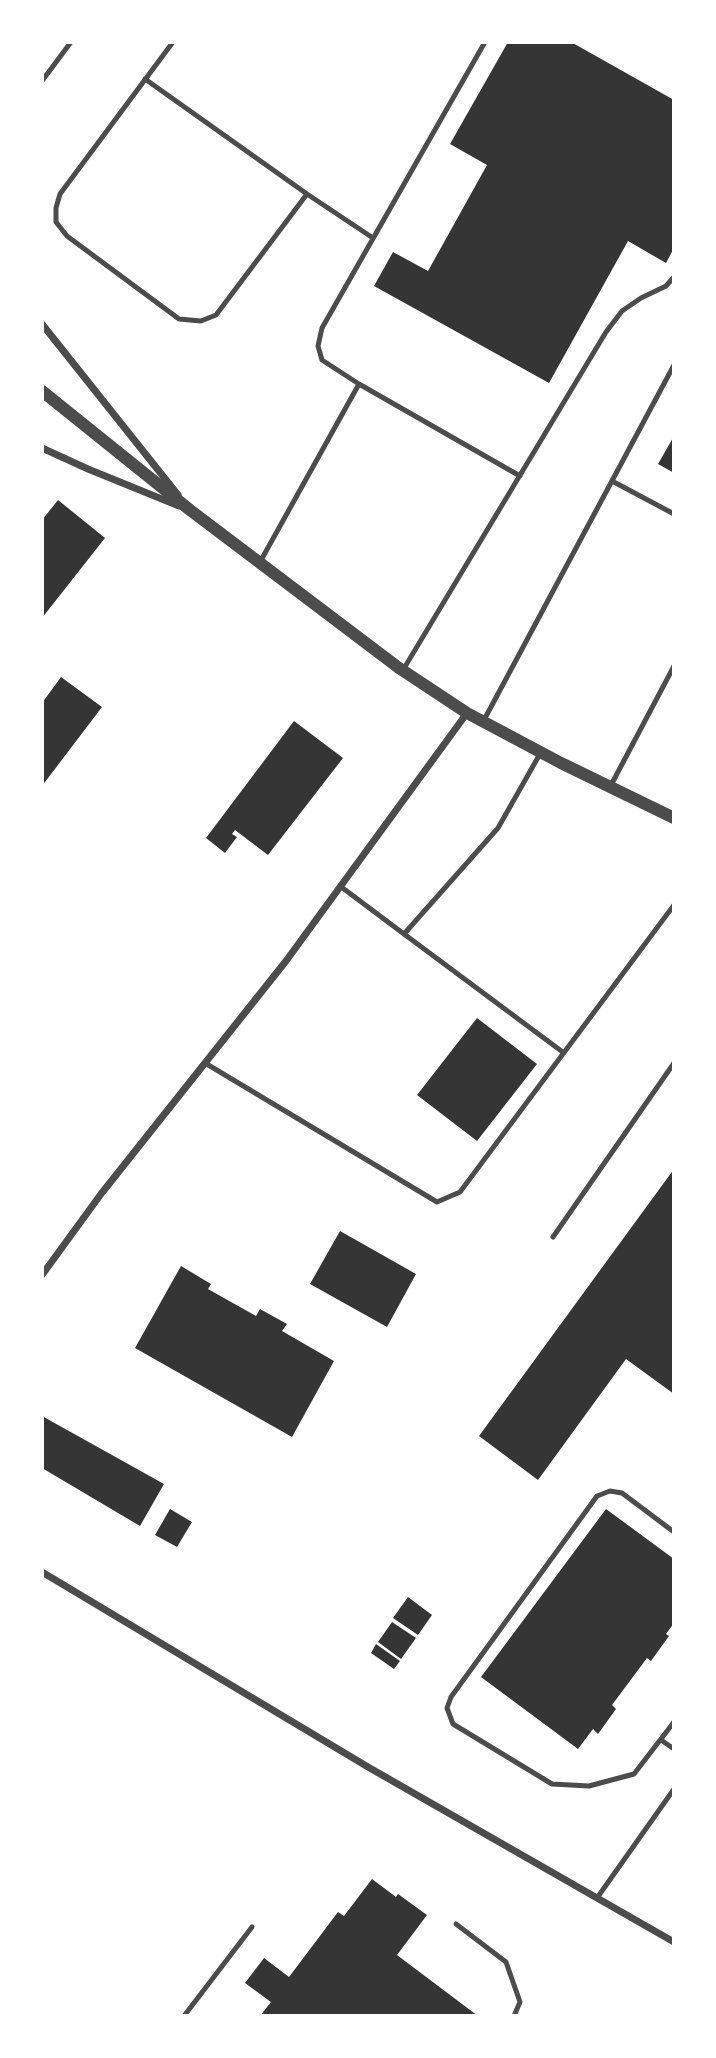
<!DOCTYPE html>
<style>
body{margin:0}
#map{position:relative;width:716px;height:2058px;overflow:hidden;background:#fff;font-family:"Varela Round",sans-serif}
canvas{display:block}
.frame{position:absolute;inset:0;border:44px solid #fff;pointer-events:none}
</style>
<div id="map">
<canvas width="716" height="2058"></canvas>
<div class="frame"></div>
</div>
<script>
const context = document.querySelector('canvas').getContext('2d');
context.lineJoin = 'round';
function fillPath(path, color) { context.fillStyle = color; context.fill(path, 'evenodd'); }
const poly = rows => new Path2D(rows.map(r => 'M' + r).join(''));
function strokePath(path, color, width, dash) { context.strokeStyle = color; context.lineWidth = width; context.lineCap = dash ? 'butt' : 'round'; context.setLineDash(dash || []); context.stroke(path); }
const building = poly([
 [508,42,571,42,674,100,674,248,666,263,628,241,549,383,374,286,393,252,428,271,487,165,450,144],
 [674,436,674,473,658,464],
 [58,500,105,538,42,618,42,520],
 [61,677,102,707,42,786,42,703],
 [294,721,343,758,268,855,235,830,232,834,237,837,225,853,206,838],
 [477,1018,537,1064,477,1141,417,1095],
 [674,1169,674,1394,626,1359,538,1480,479,1436],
 [340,1231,416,1274,387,1327,310,1284],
 [181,1266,211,1284,208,1289,256,1316,260,1309,287,1324,282,1331,334,1361,292,1437,135,1348],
 [42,1416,164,1484,140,1526,42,1468],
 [170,1509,192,1522,177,1547,155,1535],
 [606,1509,674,1559,674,1623,666,1634,669,1636,651,1661,647,1658,612,1705,616,1709,598,1734,593,1729,578,1749,481,1677],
 [408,1597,432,1615,418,1635,393,1618],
 [392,1622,416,1638,401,1659,378,1642],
 [376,1644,400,1661,394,1669,371,1653],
 [372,1879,396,1897,398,1894,427,1915,397,1955,478,2016,260,2016,271,2002,245,1983,264,1958,289,1977,338,1912,344,1916]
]);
const service = poly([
 [173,42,60,194,56,208,56,222,67,236,179,319,201,321,216,315,307,194,373,238],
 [145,79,307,194],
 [42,81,71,42],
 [359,384,520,476],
 [612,481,674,514],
 [260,562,359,384,322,360,318,346,322,328,485,42],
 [403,670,606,332,622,311,641,298,666,286,674,277],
 [484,720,674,365],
 [541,752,498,828,404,934,564,1053],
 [610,787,674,666],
 [340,886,404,934],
 [205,1063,437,1202,460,1192,674,905],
 [553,1237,674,1063],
 [674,1532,622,1493,610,1491,597,1496,451,1697,447,1708,453,1724,552,1784,589,1786,634,1774,674,1722],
 [661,1740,674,1749],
 [597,1898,674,1789],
 [456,1924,506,1962,520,2002,514,2016],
 [184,2016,252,1927]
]);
const minor = poly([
 [42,324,178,495],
 [42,448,88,469,179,506],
 [42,1275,101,1194,286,961,467,713],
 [42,1572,368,1767,674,1942]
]);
const tertiary = poly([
 [42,391,190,510,399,668,467,713,561,763,674,818]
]);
fillPath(building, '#353535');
strokePath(service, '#4c4c4c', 5);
strokePath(minor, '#4c4c4c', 7);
strokePath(tertiary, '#4c4c4c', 12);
</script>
